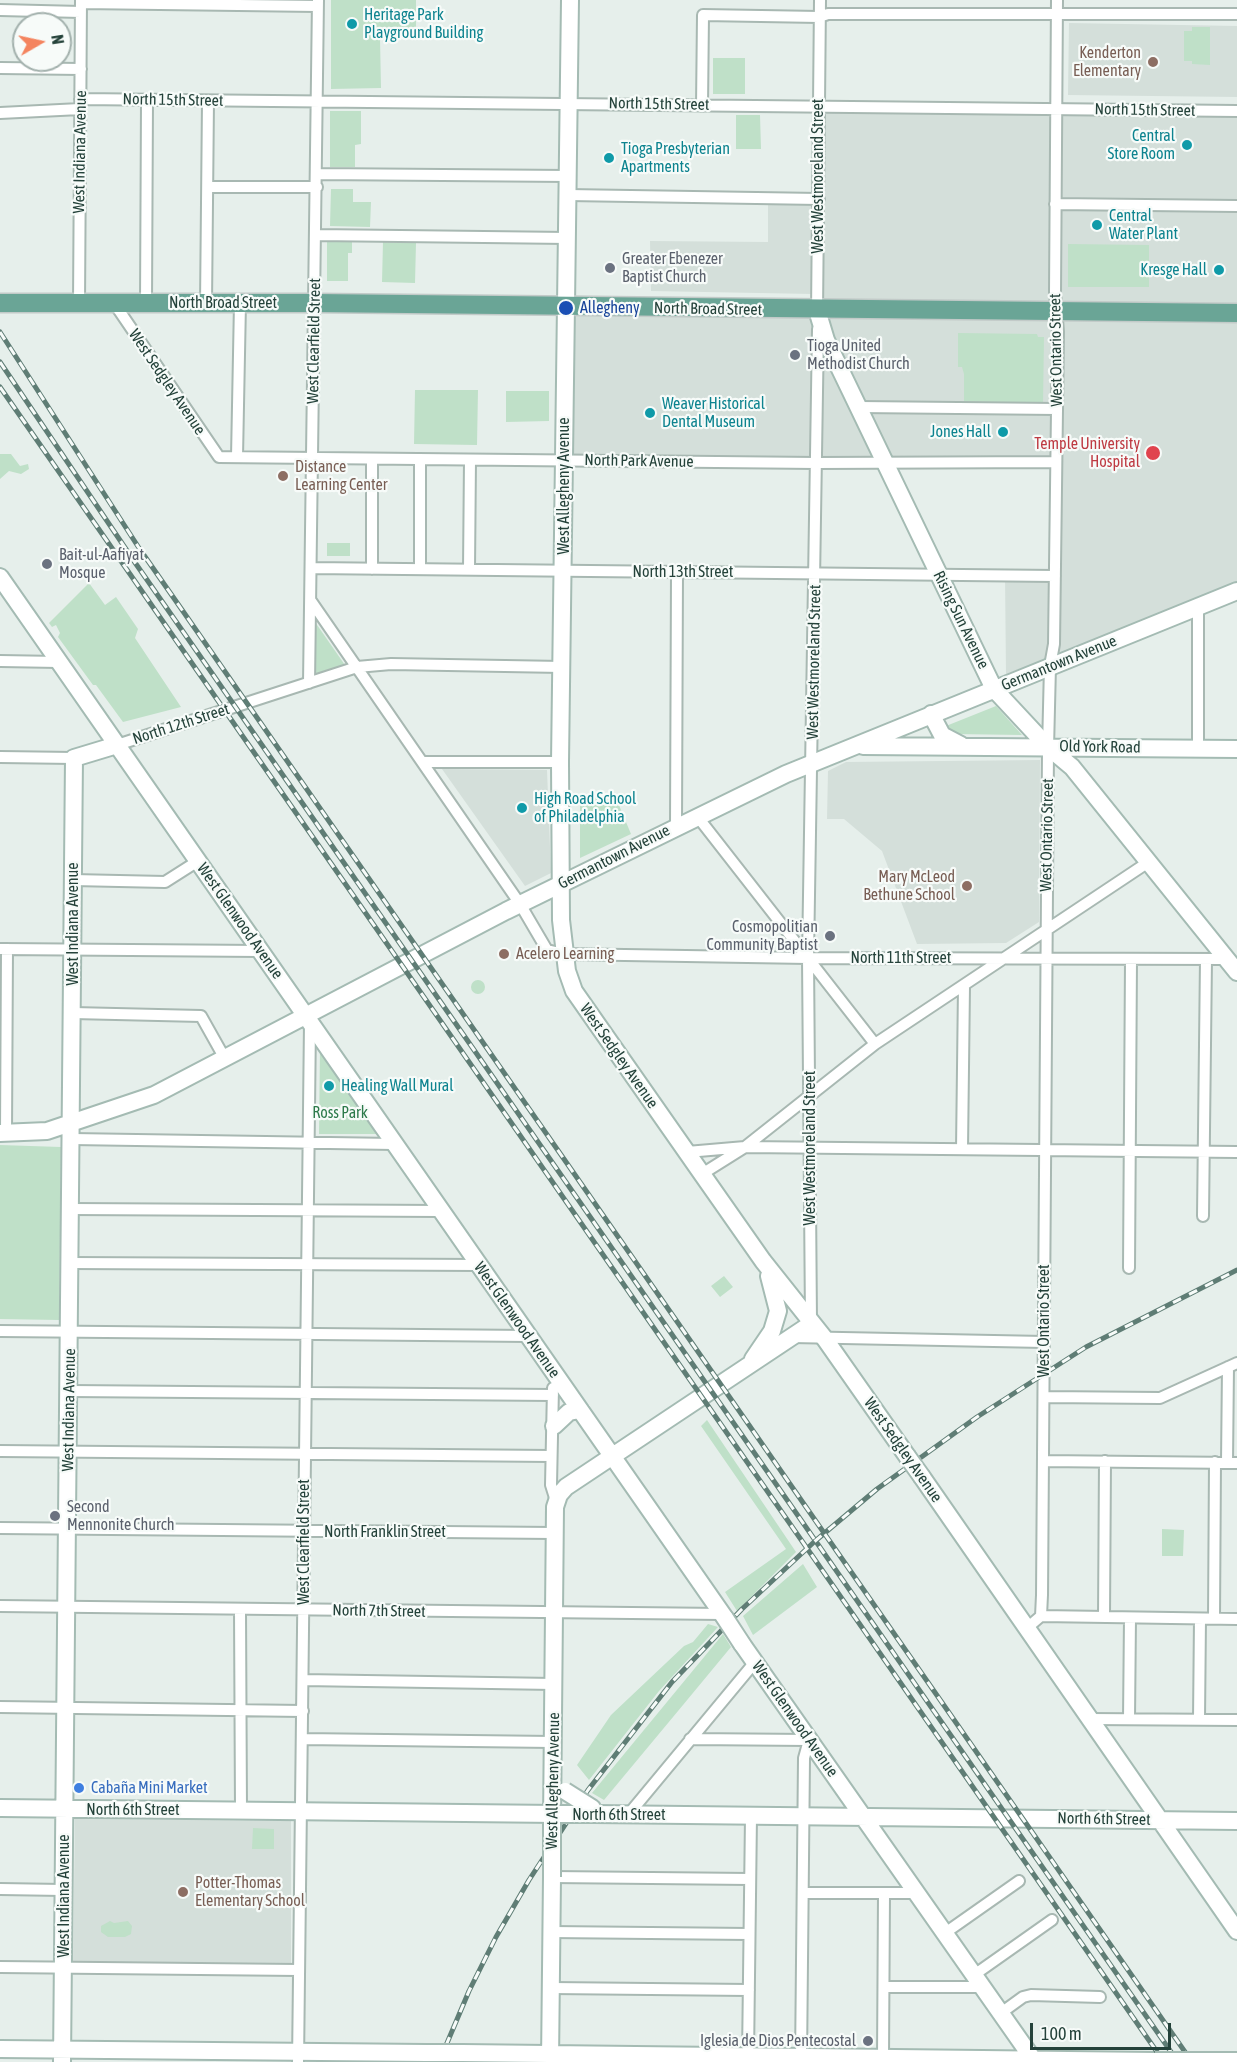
<!DOCTYPE html>
<meta charset="utf-8">
<style>
body{margin:0}
#map{position:relative;width:1237px;height:2062px;overflow:hidden;background:#e6efeb;font-family:"Asap Condensed",sans-serif}
canvas{display:block}
.north{position:absolute;left:12px;top:12px;width:60px;height:60px;box-sizing:border-box;background:#f7fbf9;border:2px solid #a3b1ad;border-radius:50%;rotate:81deg;font-size:16px;font-weight:700;line-height:24px;text-align:center;color:#24423a}
.north::after{content:'';display:block;margin:auto;width:21px;height:27px;background:#f4845f;clip-path:polygon(50% 0,100% 100%,50% 72%,0 100%)}
.scale{position:absolute;left:1030px;top:2023px;width:141px;height:27px;box-sizing:border-box;border:3px solid #24423a;border-top:0;padding-left:8px;font-size:18px;line-height:21px;white-space:nowrap;color:#24423a;-webkit-text-stroke:4px #f7fbf9;paint-order:stroke}
</style>
<div id="map">
<canvas width="1237" height="2062"></canvas>
<div class="north">N</div>
<div class="scale">100 m</div>
</div>
<script>
const context = document.querySelector('canvas').getContext('2d');
context.lineJoin = 'round';
function fillPath(path, color) { context.fillStyle = color; context.fill(path, 'evenodd'); }
const poly = rows => new Path2D(rows.map(r => 'M' + r).join(''));
function strokePath(path, color, width, dash) { context.strokeStyle = color; context.lineWidth = width; context.lineCap = dash ? 'butt' : 'round'; context.setLineDash(dash || []); context.stroke(path); }
function write(font, color, halo, rows, align = 'center') {
  context.font = font + ' "Asap Condensed",sans-serif'; context.lineWidth = 4.5; context.setLineDash([]); context.textBaseline = 'middle'; context.strokeStyle = halo; context.fillStyle = color; for (const [text, x, y, turn = 0] of rows) {
    context.save(); context.translate(x, y); context.rotate((+turn || 0) * Math.PI / 180); context.textAlign = isNaN(turn) ? turn : align; if (halo) context.strokeText(text, 0, 0); context.fillText(text, 0, 0); context.restore();
  }
}
const built = poly([
 [1069,23,1237,26,1237,97,1068,95],
 [819,106,1237,111,1237,588,1006,674,1005,575,1055,576,1056,462,564,460,567,307,817,310],
 [768,205,813,205,813,294,651,291,650,241,768,242],
 [1040,760,1039,922,1006,943,917,944,882,851,844,819,827,819,828,771,846,762],
 [442,769,547,770,551,873,525,886],
 [75,1819,291,1821,291,1963,73,1962]
]);
const green = poly([
 [331,0,416,0,416,38,380,38,381,88,331,89],
 [1192,27,1210,27,1210,65,1192,64,1192,61,1184,61,1184,31,1192,31],
 [713,58,745,58,745,94,713,94],
 [330,111,361,111,361,144,355,145,355,167,330,167],
 [736,115,760,115,761,149,736,149],
 [331,189,353,189,353,202,371,202,370,227,330,226],
 [327,238,352,238,352,253,348,253,348,281,327,281],
 [383,242,416,243,415,283,382,282],
 [1068,244,1149,245,1149,287,1068,287],
 [958,333,1037,334,1038,337,1044,337,1043,405,964,404,964,374,962,367,958,367],
 [415,390,478,390,477,445,414,444],
 [506,391,549,391,549,421,506,422],
 [0,454,11,454,20,466,28,464,29,469,21,474,9,471,0,479],
 [327,543,350,543,350,556,327,556],
 [89,583,105,605,116,597,138,629,135,638,181,707,123,722,96,685,93,685,58,637,60,633,56,625,52,627,49,623],
 [315,622,347,668,313,679],
 [996,706,1022,735,953,734,946,730,946,726],
 [580,797,616,798,631,834,580,858],
 '471 987a7 7 0 1 1 14 0a7 7 0 1 1-14 0Z',
 [320,1048,378,1134,319,1134],
 [0,1145,61,1147,59,1320,0,1319],
 [724,1276,733,1287,720,1297,711,1286],
 [707,1420,796,1552,737,1611,725,1592,786,1549,701,1426],
 [1162,1529,1184,1530,1183,1556,1162,1556],
 [803,1564,817,1587,753,1635,743,1616],
 [708,1624,718,1627,659,1691,589,1780,577,1765,611,1715,684,1646,693,1642],
 [723,1634,731,1647,683,1705,604,1800,592,1793],
 [253,1828,274,1829,274,1849,252,1849],
 [110,1921,114,1923,128,1921,132,1926,131,1934,125,1937,108,1937,101,1932,101,1926]
]);
const street = poly([
 [81,3,317,6],
 [0,10,81,12],
 [0,68,81,69],
 [80,99,1237,111],
 [702,106,703,15,819,17,828,14,1237,14],
 [0,113,80,109],
 [317,174,569,176],
 [208,187,317,187],
 [568,195,819,199],
 [1055,204,1237,206],
 [316,235,568,238],
 [114,303,219,457,816,463,1056,462],
 [146,303,147,101],
 [79,304,81,0],
 [206,304,208,101],
 [817,313,820,0],
 [859,407,1057,409],
 [237,457,240,303],
 [311,568,1055,576],
 [372,569,372,459],
 [420,569,420,459],
 [469,569,470,460],
 [311,601,520,904,547,950,564,954,808,958,1229,959],
 [0,661,59,662],
 [309,683,318,0],
 [117,745,357,667,391,664,562,667],
 [1198,749,1198,606],
 [0,757,74,758],
 [424,762,560,762],
 [697,816,875,1044],
 [676,826,677,572],
 [73,880,165,882,198,861],
 [0,949,261,951],
 [73,1013,201,1016,224,1057],
 [6,1133,7,949],
 [72,1139,394,1144],
 [962,1149,964,986],
 [687,1152,745,1147,1237,1152],
 [702,1174,745,1147,875,1044,1147,863],
 [71,1209,441,1211],
 [1203,1216,1206,959],
 [70,1263,479,1265],
 [1129,1268,1131,960],
 [811,1321,808,958,818,329],
 [0,1331,529,1336],
 [792,1337,1044,1342],
 [553,1388,551,1485,556,1501],
 [70,1391,553,1395],
 [1044,1397,1160,1398,1237,1363],
 [0,1451,551,1456],
 [1044,1461,1237,1463],
 [1227,1462,1228,1367],
 [0,1528,554,1533],
 [0,1606,722,1614],
 [240,1610,241,1811],
 [1041,1616,1237,1619],
 [1104,1617,1105,1461],
 [1214,1618,1215,1462],
 [1027,1628,1041,1616,1042,1595,1048,749,1050,666,1054,644,1058,332,1055,293,1057,0],
 [303,1680,554,1684],
 [0,1707,303,1711],
 [1089,1719,1237,1720],
 [1129,1719,1130,1618],
 [1199,1719,1200,1619],
 [302,1739,553,1742],
 [690,1739,809,1740,804,1758,801,2062],
 [628,1815,755,1662],
 [552,1877,750,1879],
 [0,1889,63,1890],
 [803,1893,917,1893],
 [551,1932,749,1934],
 [945,1933,1019,1881],
 [0,1967,299,1970],
 [974,1975,1052,1920],
 [884,1987,982,1987],
 [551,1988,749,1990],
 [1001,2013,1023,1997,1031,1995,1100,1997],
 [748,2057,751,1816],
 [883,2058,884,1894],
 [298,2062,310,1023]
]);
const secondary = poly([
 [570,0,560,762,561,920,567,971,574,991,702,1174,763,1261,825,1339,907,1456],
 [817,310,826,340,994,689,1048,747,1072,767,1237,972],
 [0,577,725,1618],
 [931,714,942,735,961,745],
 [863,746,1237,749],
 [0,1133,47,1131,154,1095,506,911,786,774,1237,591],
 [753,1359,772,1331,778,1311,769,1276],
 [554,1426,569,1412,580,1410],
 [922,1477,1237,1931],
 [742,1644,1035,2062],
 [0,1808,557,1814],
 [594,1814,1237,1821],
 [552,1822,555,1507,559,1495,566,1487,811,1324],
 [0,2049,427,2053],
 [462,2053,1155,2061],
 [1216,2061,1237,2061],
 [62,2062,74,758,117,745],
 [550,2062,552,1877]
]);
const primary = poly([
 [0,303,315,303,1237,313]
]);
const rail = poly([
 [0,332,139,548,1192,2062],
 [0,362,136,564,1178,2062],
 [0,387,1164,2062],
 [439,2062,469,1991,496,1937,529,1880,588,1790,672,1682,742,1609,814,1542,877,1489,977,1417,1086,1347,1237,1270]
]);
const secondaryBridge = poly([
 [907,1456,922,1477],
 [725,1618,742,1644],
 [565,1791,592,1808,594,1814],
 [557,1814,594,1814],
 [552,1877,552,1822],
 [427,2053,462,2053],
 [1155,2061,1216,2061]
]);
const markers = [
 [352,24,6,"#0f9aa8"],
 [1153,62,6,"#8d6e63"],
 [1187,145,6,"#0f9aa8"],
 [609,158,6,"#0f9aa8"],
 [1097,225,6,"#0f9aa8"],
 [610,268,6,"#6b7280"],
 [1219,270,6,"#0f9aa8"],
 [566,308,8,"#1a4fb4"],
 [795,355,6,"#6b7280"],
 [650,413,6,"#0f9aa8"],
 [1003,432,6,"#0f9aa8"],
 [1153,453,8,"#e0444e"],
 [283,476,6,"#8d6e63"],
 [47,564,6,"#6b7280"],
 [522,808,6,"#0f9aa8"],
 [967,886,6,"#8d6e63"],
 [830,936,6,"#6b7280"],
 [504,954,6,"#8d6e63"],
 [329,1086,6,"#0f9aa8"],
 [55,1516,6,"#6b7280"],
 [79,1788,6,"#3f7fe0"],
 [183,1892,6,"#8d6e63"],
 [868,2041,6,"#6b7280"]
];
const cultureNames = [
 ["Heritage Park",364,15],
 ["Playground Building",364,33],
 ["Central",1175,136,"right"],
 ["Store Room",1175,154,"right"],
 ["Tioga Presbyterian",621,149],
 ["Apartments",621,167],
 ["Central",1109,216],
 ["Water Plant",1109,234],
 ["Kresge Hall",1207,270,"right"],
 ["Weaver Historical",662,404],
 ["Dental Museum",662,422],
 ["Jones Hall",991,432,"right"],
 ["High Road School",534,799],
 ["of Philadelphia",534,817],
 ["Healing Wall Mural",341,1086]
];
const educationNames = [
 ["Kenderton",1141,53,"right"],
 ["Elementary",1141,71,"right"],
 ["Distance",295,467],
 ["Learning Center",295,485],
 ["Mary McLeod",955,877,"right"],
 ["Bethune School",955,895,"right"],
 ["Acelero Learning",516,954],
 ["Potter-Thomas",195,1883],
 ["Elementary School",195,1901]
];
const streetNames = [
 ["North 15th Street",173,100,1],
 ["North 15th Street",659,104,1],
 ["North 15th Street",1145,110,1],
 ["West Indiana Avenue",80,152,-89],
 ["West Westmoreland Street",818,176,-90],
 ["North Broad Street",223,303],
 ["North Broad Street",708,309,1],
 ["West Clearfield Street",314,341,-89],
 ["West Ontario Street",1056,350,-91],
 ["West Sedgley Avenue",167,382,56],
 ["North Park Avenue",639,461,1],
 ["West Allegheny Avenue",564,486,-90],
 ["North 13th Street",683,572],
 ["Rising Sun Avenue",961,620,64],
 ["West Westmoreland Street",814,662,-89],
 ["Germantown Avenue",1059,663,-22],
 ["North 12th Street",181,724,-18],
 ["Old York Road",1100,747,1],
 ["West Ontario Street",1047,835,-89],
 ["Germantown Avenue",614,857,-27],
 ["West Glenwood Avenue",240,921,55],
 ["West Indiana Avenue",73,924,-90],
 ["North 11th Street",901,958],
 ["West Sedgley Avenue",619,1056,55],
 ["West Westmoreland Street",810,1148,-90],
 ["West Glenwood Avenue",517,1320,55],
 ["West Ontario Street",1044,1321,-90],
 ["West Indiana Avenue",69,1410,-89],
 ["West Sedgley Avenue",903,1450,55],
 ["North Franklin Street",385,1532],
 ["West Clearfield Street",304,1542,-90],
 ["North 7th Street",379,1611,1],
 ["West Glenwood Avenue",795,1719,55],
 ["West Allegheny Avenue",553,1781,-89],
 ["North 6th Street",133,1810],
 ["North 6th Street",619,1815],
 ["North 6th Street",1104,1819,1],
 ["West Indiana Avenue",64,1896,-90]
];
const worshipNames = [
 ["Greater Ebenezer",622,259],
 ["Baptist Church",622,277],
 ["Tioga United",807,346],
 ["Methodist Church",807,364],
 ["Bait-ul-Aafiyat",59,555],
 ["Mosque",59,573],
 ["Cosmopolitian",818,927,"right"],
 ["Community Baptist",818,945,"right"],
 ["Second",67,1507],
 ["Mennonite Church",67,1525],
 ["Iglesia de Dios Pentecostal",856,2041,"right"]
];
const transitNames = [
 ["Allegheny",580,308]
];
const healthNames = [
 ["Temple University",1140,444],
 ["Hospital",1140,462]
];
const parkNames = [
 ["Ross Park",340,1113]
];
const shopNames = [
 ["Cabaña Mini Market",91,1788]
];
fillPath(built, '#d4dfda');
fillPath(green, '#bfe0c8');
strokePath(street, '#a8b8b2', 14);
strokePath(secondary, '#a4bbb3', 20);
strokePath(primary, '#c2cac8', 21);
strokePath(street, '#fff', 10);
strokePath(secondary, '#fff', 16);
strokePath(primary, '#6aa596', 18);
strokePath(rail, '#5f7d75', 5);
strokePath(rail, '#f7fbf9', 3, [9]);
strokePath(secondaryBridge, '#a4bbb3', 20, []);
strokePath(secondaryBridge, '#fff', 16);
for (const [x, y, r, color] of markers) { const dot = new Path2D(); dot.arc(x, y, r, 0, 2 * Math.PI); context.fillStyle = color; context.fill(dot); strokePath(dot, '#f7fbf9', 2); }
write('16px', '#0d838f', '#f7fbf9', cultureNames, 'left');
write('16px', '#785e54', '#f7fbf9', educationNames, 'left');
write('16px', '#24423a', '#f7fbf9', streetNames);
write('16px', '#5b616d', '#f7fbf9', worshipNames, 'left');
write('16px', '#164399', '#f7fbf9', transitNames, 'left');
write('16px', '#be3a42', '#f7fbf9', healthNames, 'right');
write('16px', '#2d7a4b', '#f7fbf9', parkNames);
write('16px', '#366cbe', '#f7fbf9', shopNames, 'left');
</script>
